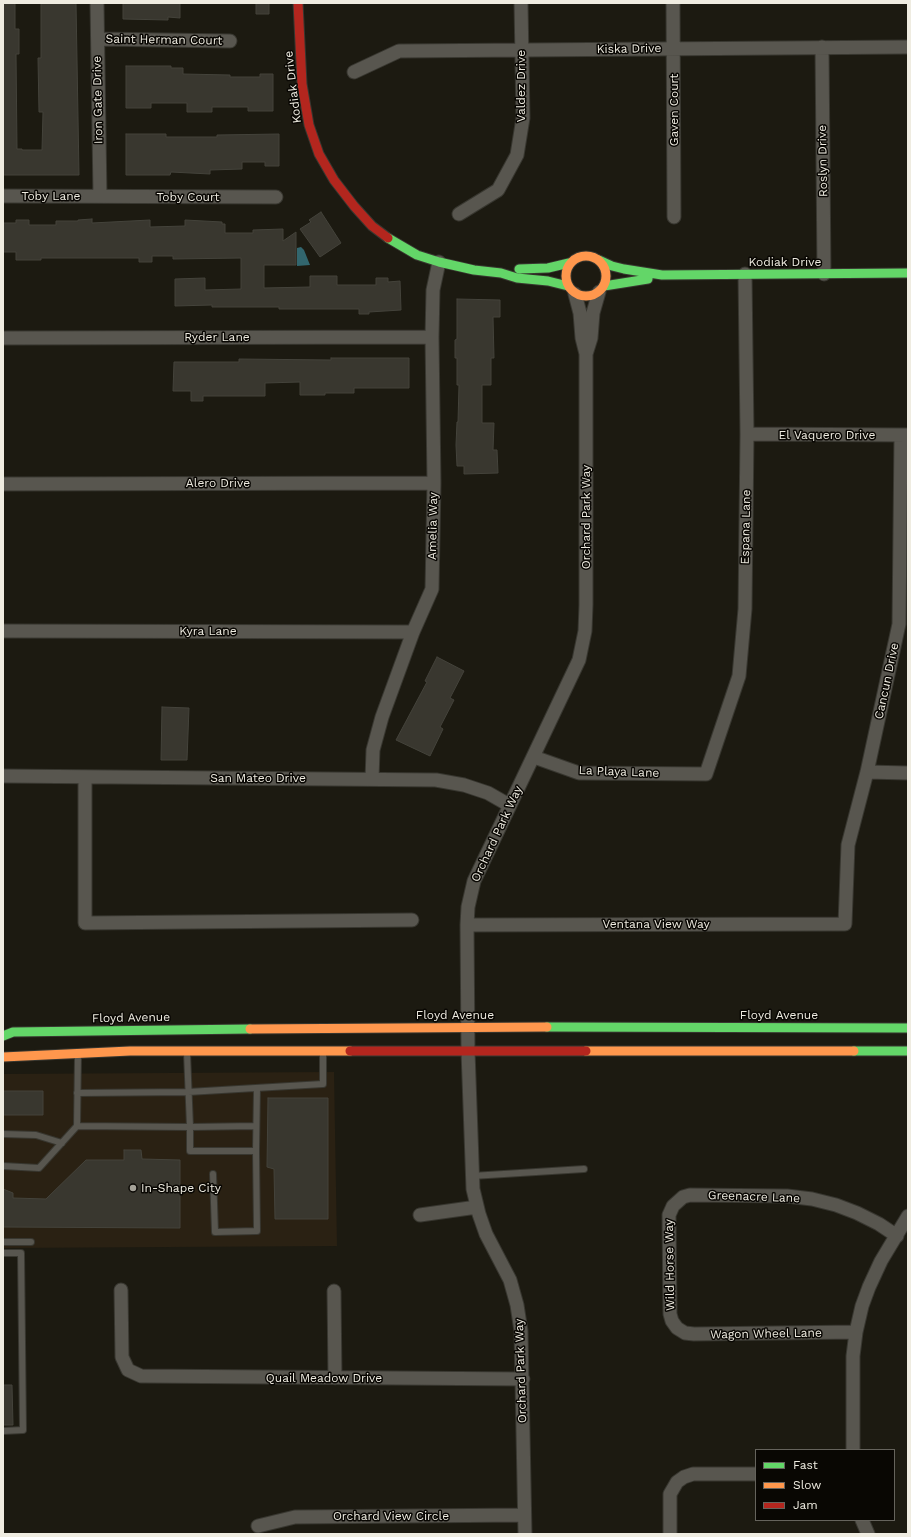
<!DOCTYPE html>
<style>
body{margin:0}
#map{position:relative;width:911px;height:1537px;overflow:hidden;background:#1c1a11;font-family:"Work Sans",sans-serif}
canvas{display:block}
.frame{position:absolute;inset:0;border:4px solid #efece1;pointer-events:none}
.legend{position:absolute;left:755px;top:1449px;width:140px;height:72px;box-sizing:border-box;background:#090703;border:1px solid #65635c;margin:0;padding:5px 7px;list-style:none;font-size:12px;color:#efece1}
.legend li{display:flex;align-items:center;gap:8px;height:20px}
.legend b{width:20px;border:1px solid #65635c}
</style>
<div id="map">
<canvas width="911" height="1537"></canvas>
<div class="frame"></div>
<ul class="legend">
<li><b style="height:5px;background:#63d668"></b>Fast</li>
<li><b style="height:5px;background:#ff974d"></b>Slow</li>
<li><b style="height:5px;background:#b3261e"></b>Jam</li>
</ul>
</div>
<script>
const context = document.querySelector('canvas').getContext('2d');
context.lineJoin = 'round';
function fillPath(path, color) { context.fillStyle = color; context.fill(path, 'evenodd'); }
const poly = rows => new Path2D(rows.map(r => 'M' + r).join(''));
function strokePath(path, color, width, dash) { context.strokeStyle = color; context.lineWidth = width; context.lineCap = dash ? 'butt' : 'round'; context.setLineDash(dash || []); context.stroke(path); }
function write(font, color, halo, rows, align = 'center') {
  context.font = font + ' "Work Sans",sans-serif'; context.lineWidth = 3; context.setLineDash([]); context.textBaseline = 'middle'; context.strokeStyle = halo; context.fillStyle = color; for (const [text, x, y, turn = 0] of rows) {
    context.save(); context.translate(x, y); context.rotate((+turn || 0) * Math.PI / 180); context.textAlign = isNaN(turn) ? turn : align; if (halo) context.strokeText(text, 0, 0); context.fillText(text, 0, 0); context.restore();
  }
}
const commercial = poly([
 [334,1072,337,1246,3,1248,3,1074]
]);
const water = poly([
 [301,247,304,250,310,265,297,266,297,248]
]);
const building = poly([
 [3,3,15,3,15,29,19,29,19,54,16,54,17,149,22,149,22,150,42,150,43,112,39,112,38,58,41,58,41,3,76,3,79,175,3,175,3,3],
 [123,3,180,3,180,18,168,17,168,20,123,19,123,3],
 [256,3,269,3,269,14,256,14,256,3],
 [126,66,171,66,171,68,183,68,183,74,230,75,230,77,260,77,260,74,273,74,273,111,248,111,248,107,212,107,212,112,187,112,187,103,151,103,151,108,126,108,126,66],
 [126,134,166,134,166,137,217,137,217,135,279,134,279,166,265,166,265,162,242,162,242,169,210,170,210,174,171,172,170,175,126,175,126,134],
 [321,212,341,243,320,257,300,229,311,222,309,220,321,212],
 [92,219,92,223,150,220,150,227,185,226,185,220,222,222,222,224,225,224,225,233,253,233,253,230,283,229,283,241,296,232,296,265,264,265,264,288,310,287,310,276,337,276,337,285,376,285,376,278,388,278,388,282,400,281,401,310,369,312,369,314,359,314,359,309,279,309,279,307,212,307,212,305,175,306,175,279,205,278,205,290,241,289,241,258,173,259,173,256,152,256,152,262,139,262,139,258,41,258,41,260,16,260,16,252,3,252,3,223,16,223,16,220,29,220,29,225,56,225,56,221,78,221,78,220,92,219],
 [457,299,500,300,500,317,493,317,494,358,491,358,491,385,482,385,482,423,494,423,493,450,497,450,498,473,464,474,464,466,457,466,456,445,457,422,458,422,459,385,457,385,457,358,455,358,455,340,457,339,457,299],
 [331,358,409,358,409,388,354,388,354,393,325,393,325,395,300,395,300,382,265,383,265,396,203,396,203,401,191,401,191,391,173,391,174,362,239,362,239,359,331,360,331,358],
 [437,657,464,671,450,698,454,700,440,727,443,729,430,756,396,740,427,682,425,681,437,657],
 [162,707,189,708,187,760,161,760,162,707],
 [3,1091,43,1091,43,1115,3,1115,3,1091],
 [268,1098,328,1098,328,1219,275,1219,274,1169,267,1167,268,1098],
 [124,1150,141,1150,142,1159,180,1160,180,1228,3,1227,3,1189,13,1193,13,1198,46,1199,86,1160,124,1160,124,1150],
 [3,1385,12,1385,13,1425,3,1425,3,1385]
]);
const lane = poly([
 [77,1093,188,1092,323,1084,323,1052],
 [77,1126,78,1055],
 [256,1126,190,1127,190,1151,256,1151,257,1088],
 [3,1134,36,1135,62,1143],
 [3,1166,39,1168,77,1126,190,1127,187,1053],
 [213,1174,215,1232,257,1231,256,1151],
 [472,1176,584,1169],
 [3,1242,31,1242],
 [3,1253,21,1253,23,1430,3,1431]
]);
const street = poly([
 [97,3,100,196],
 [673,3,674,217],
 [98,39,230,41],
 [822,47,824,274],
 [354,72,399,51,908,47],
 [3,196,276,197],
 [459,214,498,190,517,155,523,118,521,3],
 [3,338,432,337],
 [586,354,591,338,593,313,599,292],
 [747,434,908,435],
 [3,484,434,483],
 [3,631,413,632],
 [534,757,579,773,706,774,739,676,745,609,747,434,745,274],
 [867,772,908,773],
 [3,776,436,780,464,785,488,793,509,805],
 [85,777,85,923,412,920],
 [372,779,373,750,382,717,413,632,432,589,434,483,432,337,433,290,439,262],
 [467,925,845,924,848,845,867,772,899,624,901,435],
 [420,1215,477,1207],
 [121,1290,122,1357,128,1370,141,1376,523,1379],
 [334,1291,335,1378],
 [856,1332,694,1334,685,1333,677,1328,672,1321,670,1314,669,1215,673,1206,683,1197,690,1195,787,1196,812,1199,836,1205,857,1213,879,1224,897,1236],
 [853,1450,853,1356,856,1332,862,1306,869,1287,881,1261,908,1216],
 [862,1520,868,1534],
 [258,1526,295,1517,524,1515],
 [525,1534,521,1331,517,1305,510,1280,486,1234,479,1214,473,1189,468,1051,467,925,468,907,474,881,579,660,585,631,586,605,586,354,582,338,580,313,575,294],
 [670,1534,670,1494,677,1482,684,1477,693,1474,756,1474]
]);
const fast = poly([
 [388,238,417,255,439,262,474,270,501,273,517,278,548,281,568,286],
 [599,260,612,266,624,269,662,275,908,273],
 [519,269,548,268,569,263],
 [604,286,648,279],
 [547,1027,908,1028],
 [3,1036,13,1032,250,1029],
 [854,1051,908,1051]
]);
const slow = poly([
 '566 276a20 20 0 1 1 40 0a20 20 0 1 1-40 0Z',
 [250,1029,547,1027],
 [586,1051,854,1051],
 [3,1057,130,1051,350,1051]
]);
const jam = poly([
 [298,3,302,84,309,125,319,154,334,180,354,206,372,226,388,238],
 [350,1051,586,1051]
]);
const markers = [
 [133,1188,4,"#a5a298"]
];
const streetNames = [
 ["Saint Herman Court",164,40,1],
 ["Kiska Drive",629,49,-1],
 ["Valdez Drive",521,86,-90],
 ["Kodiak Drive",293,87,-97],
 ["Iron Gate Drive",98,100,-91],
 ["Gaven Court",674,110,-90],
 ["Roslyn Drive",823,161,-91],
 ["Toby Lane",51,196],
 ["Toby Court",188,197],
 ["Kodiak Drive",785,262],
 ["Ryder Lane",217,337],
 ["El Vaquero Drive",827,435],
 ["Alero Drive",218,483],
 ["Orchard Park Way",586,517,-90],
 ["Amelia Way",433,526,-89],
 ["Espana Lane",746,527,-89],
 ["Kyra Lane",208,631],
 ["Cancun Drive",887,681,-78],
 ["La Playa Lane",619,772,2],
 ["San Mateo Drive",258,778],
 ["Orchard Park Way",497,834,-65],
 ["Ventana View Way",656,924],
 ["Floyd Avenue",455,1015],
 ["Floyd Avenue",779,1015],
 ["Floyd Avenue",131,1018,-1],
 ["Greenacre Lane",754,1197,2],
 ["Wild Horse Way",670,1265,-91],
 ["Wagon Wheel Lane",766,1334,-1],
 ["Orchard Park Way",521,1371,-92],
 ["Quail Meadow Drive",324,1378],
 ["Orchard View Circle",391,1516]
];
const poiNames = [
 ["In-Shape City",141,1188]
];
fillPath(commercial, '#2a2113');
fillPath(water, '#32666e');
fillPath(building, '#39372f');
strokePath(building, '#44433b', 1);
strokePath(lane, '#383730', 8);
strokePath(street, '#383730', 15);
strokePath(fast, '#383730', 11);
strokePath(slow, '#383730', 11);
strokePath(jam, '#383730', 11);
strokePath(lane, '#58564f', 6);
strokePath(street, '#58564f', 13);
strokePath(fast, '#63d668', 9);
strokePath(slow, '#ff974d', 9);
strokePath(jam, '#b3261e', 9);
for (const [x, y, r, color] of markers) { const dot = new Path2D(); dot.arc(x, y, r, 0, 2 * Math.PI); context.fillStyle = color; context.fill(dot); strokePath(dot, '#090703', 1.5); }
write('12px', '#efece1', '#090703', streetNames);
write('12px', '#efece1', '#090703', poiNames, 'left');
</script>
